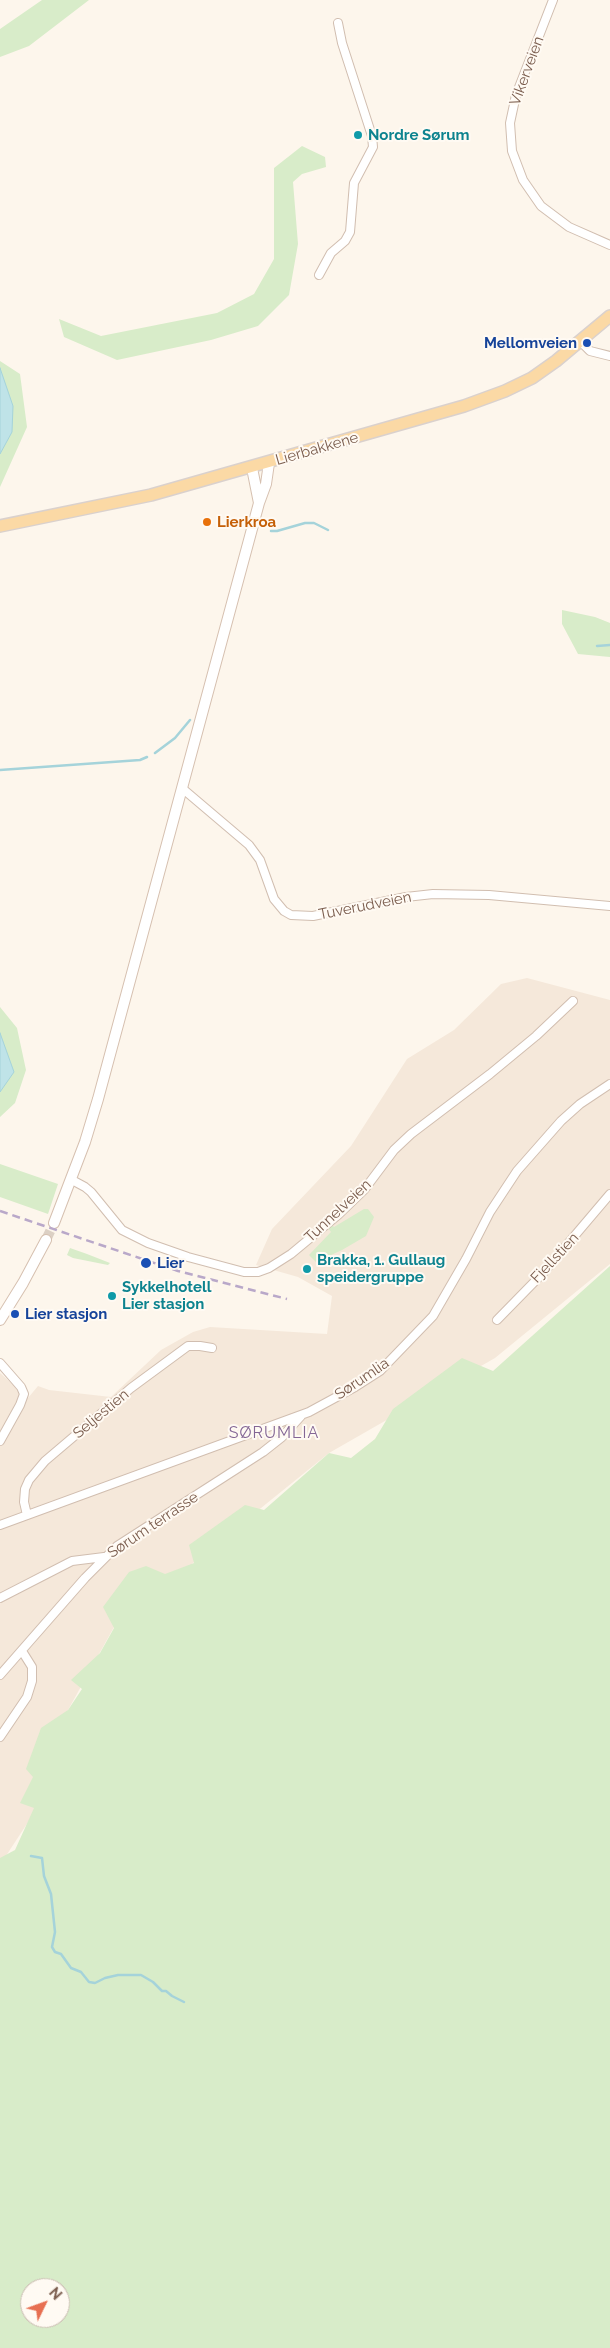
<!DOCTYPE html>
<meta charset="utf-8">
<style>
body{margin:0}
#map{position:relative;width:610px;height:2348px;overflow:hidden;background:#fdf6ec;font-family:Raleway,sans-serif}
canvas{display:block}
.north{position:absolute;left:20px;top:2278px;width:50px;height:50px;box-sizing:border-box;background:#fffaf3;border:1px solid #cabbb1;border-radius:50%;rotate:48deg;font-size:14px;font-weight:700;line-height:20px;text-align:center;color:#7a5c4d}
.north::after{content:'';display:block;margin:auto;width:18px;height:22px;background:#e76f51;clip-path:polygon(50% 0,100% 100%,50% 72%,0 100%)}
</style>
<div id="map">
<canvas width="610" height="2348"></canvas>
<div class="north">N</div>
</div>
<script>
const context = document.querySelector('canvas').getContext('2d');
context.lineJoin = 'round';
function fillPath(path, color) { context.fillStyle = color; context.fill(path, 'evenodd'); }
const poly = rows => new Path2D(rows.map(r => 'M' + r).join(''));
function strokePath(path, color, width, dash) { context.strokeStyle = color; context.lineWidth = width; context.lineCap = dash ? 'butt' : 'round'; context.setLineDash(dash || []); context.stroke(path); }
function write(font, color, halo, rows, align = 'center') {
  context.font = font + ' Raleway,sans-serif'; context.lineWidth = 4; context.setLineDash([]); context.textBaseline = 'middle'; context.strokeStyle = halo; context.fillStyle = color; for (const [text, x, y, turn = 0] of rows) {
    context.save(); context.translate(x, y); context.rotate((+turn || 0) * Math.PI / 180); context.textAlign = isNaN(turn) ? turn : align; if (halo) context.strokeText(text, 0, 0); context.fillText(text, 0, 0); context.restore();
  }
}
const residential = poly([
 [527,978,610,1000,610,1264,495,1358,329,1453,114,1627,68,1710,36,1810,0,1865,0,1373,28,1398,38,1386,49,1390,111,1397,161,1350,193,1332,210,1327,327,1334,332,1296,298,1277,256,1265,272,1229,351,1146,407,1059,454,1030,501,984]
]);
const green = poly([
 [42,0,89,0,29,46,0,57,0,29],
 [302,146,325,157,326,167,302,174,293,182,298,244,289,295,258,326,211,340,117,360,64,337,59,319,101,336,217,313,254,294,274,259,274,168],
 [0,361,20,374,27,427,0,487],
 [562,610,595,617,610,623,610,657,578,654,562,624],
 [0,1007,17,1028,26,1070,15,1103,0,1117],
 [0,1164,58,1184,48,1214,0,1197],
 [364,1209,368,1209,374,1217,366,1236,342,1250,316,1262,309,1255,331,1232,328,1228,331,1224,334,1227],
 [70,1248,87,1254,110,1263,108,1265,73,1258,67,1255],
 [610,1266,610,2348,0,2348,0,1858,15,1850,34,1808,20,1803,33,1777,26,1769,41,1728,68,1710,82,1689,71,1680,100,1653,114,1628,103,1607,129,1572,146,1566,165,1574,194,1563,189,1545,245,1505,264,1510,329,1453,351,1458,375,1439,393,1409,462,1358,493,1371],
 [30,2288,60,2288,60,2318,30,2318]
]);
const water = poly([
 [0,368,13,406,12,432,0,454,0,368],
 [0,1033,14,1072,0,1092,0,1033]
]);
const stream = poly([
 [271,531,277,531,305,523,314,523,328,530],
 [597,646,610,645],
 [155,753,175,738,190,720],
 [0,770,140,760,147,757],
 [31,1856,42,1858,44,1876,51,1894,55,1932,52,1947,55,1952,61,1954,71,1968,81,1972,89,1982,95,1983,105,1978,118,1975,141,1975,153,1982,162,1991,166,1991,172,1996,184,2002]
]);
const secondaryTunnel = poly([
 [46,1240,54,1223]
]);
const minor = poly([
 [553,0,516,95,510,123,512,151,523,180,541,206,569,227,610,245],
 [319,275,331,253,345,241,350,232,354,183,373,147,372,136,342,43,338,23],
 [581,342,590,351,610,356],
 [183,789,249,845,260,860,274,899,284,911,291,915,313,916,406,897,433,894,489,895,610,906],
 [72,1180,85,1187,91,1192,122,1230,148,1243,188,1257,244,1272,258,1272,269,1268,291,1254,338,1215,364,1190,394,1150,411,1134,490,1074,536,1036,573,1001],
 [497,1320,543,1273,610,1194],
 [0,1363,21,1387,24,1394,20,1405,0,1441],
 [27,1515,24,1502,25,1489,29,1480,45,1461,131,1388,188,1346,200,1346,212,1348],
 [0,1525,309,1412,355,1387,380,1371,433,1316,466,1259,490,1212,517,1171,561,1121,580,1104,610,1084],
 [0,1598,72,1561,104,1557],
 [0,1675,85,1578,117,1546,263,1452,282,1437,301,1416],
 [0,1737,27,1697,32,1681,32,1667,22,1651]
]);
const secondary = poly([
 [252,468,259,503],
 [54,1223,85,1142,98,1099,259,503,266,484,269,463],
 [0,1320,23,1283,46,1240]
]);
const primary = poly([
 [0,526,151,495,464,406,505,391,532,378,556,361,610,316]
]);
const rail = poly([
 [0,1211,178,1271,287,1299]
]);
const markers = [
 [358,135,5,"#0f9aa8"],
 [587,343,5,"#1a4fb4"],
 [207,522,5,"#e8710a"],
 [146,1263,6,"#1a4fb4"],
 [307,1269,5,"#0f9aa8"],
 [112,1296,5,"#0f9aa8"],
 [15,1314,5,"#1a4fb4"]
];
const streetNames = [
 ["Vikerveien",527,71,-70],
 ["Lierbakkene",317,449,-16],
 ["Tuverudveien",365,906,-11],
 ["Tunnelveien",338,1211,-43],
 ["Fjellstien",555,1258,-47],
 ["Sørumlia",362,1379,-34],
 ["Seljestien",101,1414,-40],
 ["Sørum terrasse",153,1525,-34]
];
const cultureNames = [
 ["Nordre Sørum",368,135],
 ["Brakka, 1. Gullaug",317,1260],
 ["speidergruppe",317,1277],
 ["Sykkelhotell",122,1287],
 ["Lier stasjon",122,1304]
];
const transitNames = [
 ["Mellomveien",577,343,"right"],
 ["Lier",157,1263],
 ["Lier stasjon",25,1314]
];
const foodNames = [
 ["Lierkroa",217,522]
];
const neighbourhoodNames = [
 ["SØRUMLIA",274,1433]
];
fillPath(residential, '#f5e8da');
fillPath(green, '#d8ecc9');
fillPath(water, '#bfe3e8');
strokePath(water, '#a5d3da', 1);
strokePath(stream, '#a5d3da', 2.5);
strokePath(secondaryTunnel, '#dcd0c4', 10, [10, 5]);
strokePath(minor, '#d1beb0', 10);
strokePath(secondary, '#d6c0b0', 12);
strokePath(primary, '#dad1cd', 14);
strokePath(minor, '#fff', 8);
strokePath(secondary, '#fff', 10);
strokePath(primary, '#fbd9a5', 11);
strokePath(rail, '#b9a8c9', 2.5, [8, 5]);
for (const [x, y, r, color] of markers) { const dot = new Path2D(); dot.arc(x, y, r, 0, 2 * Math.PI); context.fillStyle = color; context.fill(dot); strokePath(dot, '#fffaf3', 2); }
write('15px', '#7a5c4d', '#fffaf3', streetNames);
write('bold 15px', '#0d838f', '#fffaf3', cultureNames, 'left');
write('bold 15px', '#164399', '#fffaf3', transitNames, 'left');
write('bold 15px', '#c56008', '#fffaf3', foodNames, 'left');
context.letterSpacing = '1px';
write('16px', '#846695', '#fffaf3', neighbourhoodNames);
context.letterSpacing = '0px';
</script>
